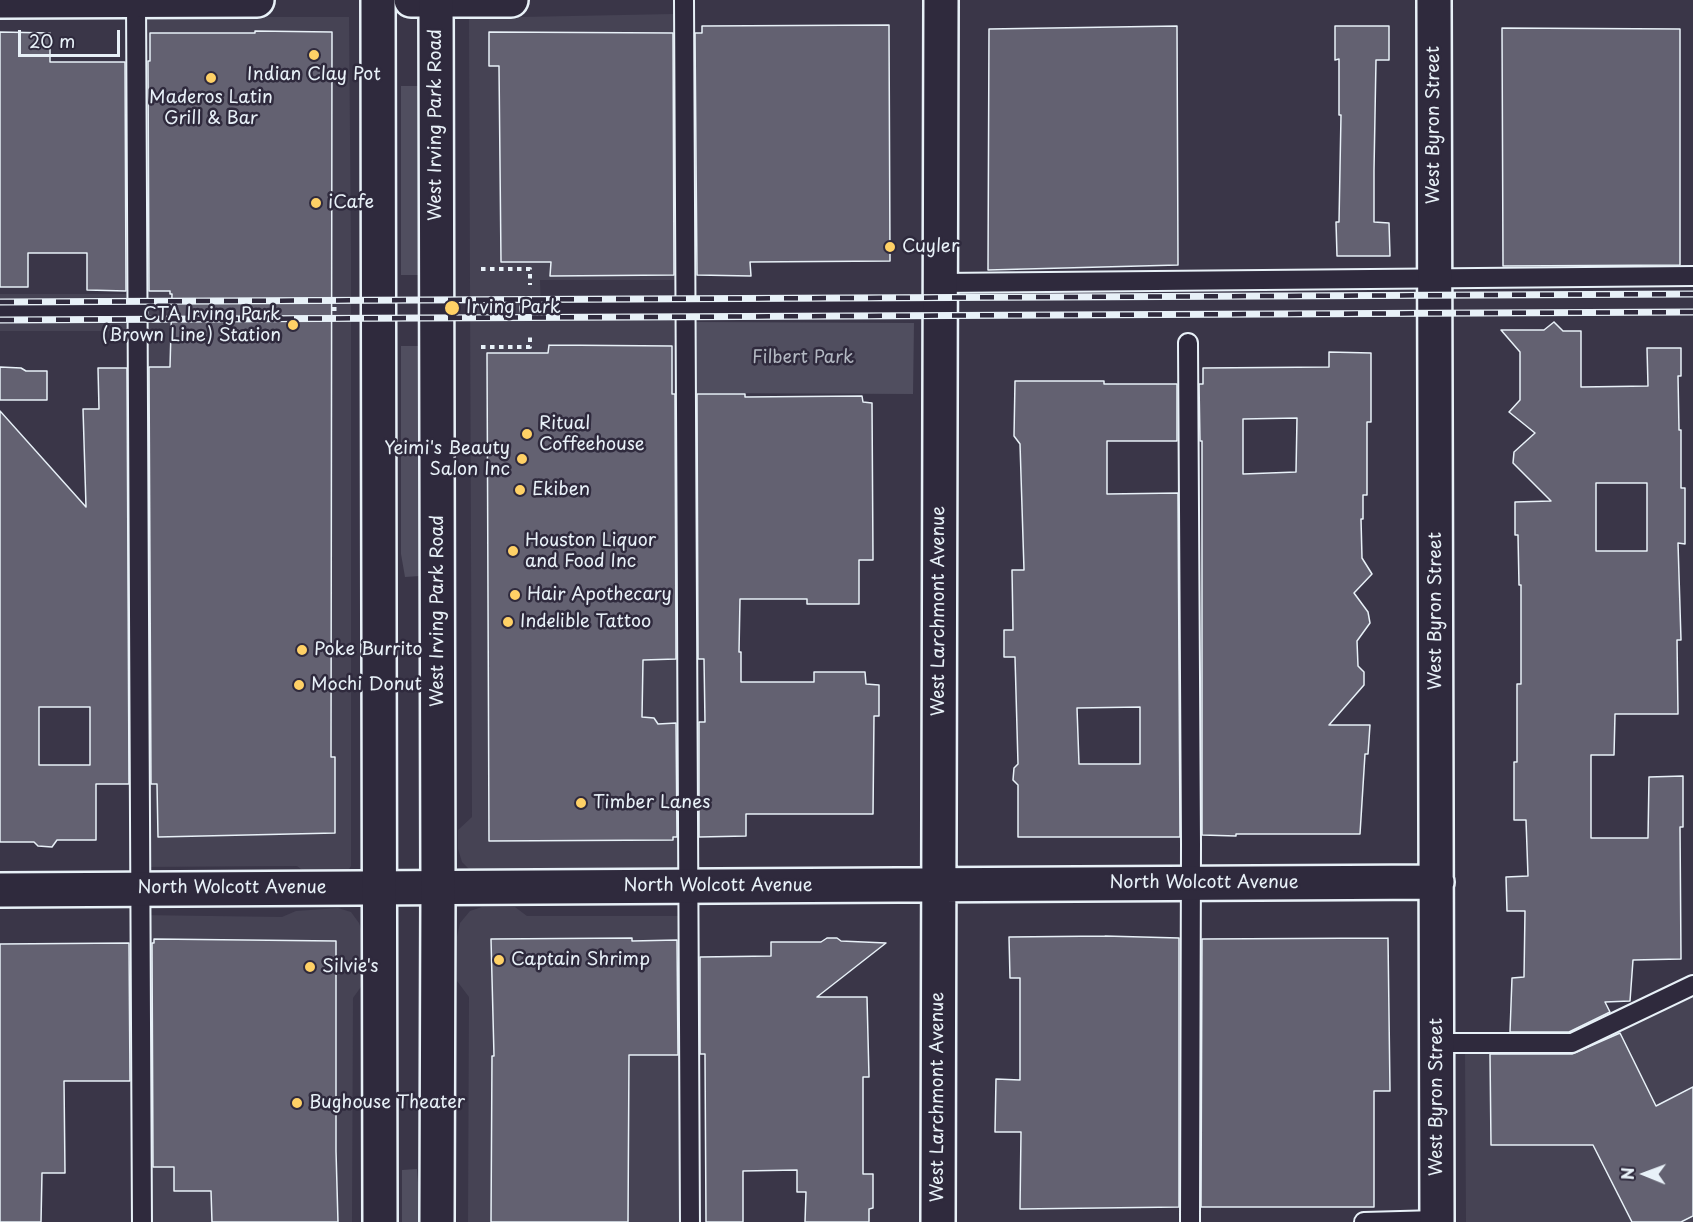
<!DOCTYPE html>
<style>
body{margin:0}
#map{position:relative;width:1693px;height:1222px;overflow:hidden;background:#3a3648;font-family:"Playpen Sans",sans-serif}
canvas{display:block}
.north{position:absolute;left:1615px;top:1144px;width:60px;height:60px;-webkit-text-stroke:4px #2f2a3d;paint-order:stroke;rotate:271deg;font-size:16px;font-weight:700;line-height:24px;text-align:center;color:#e8f1f8}
.north::after{content:'';display:block;margin:auto;width:21px;height:27px;background:#e8f1f8;clip-path:polygon(50% 0,100% 100%,50% 72%,0 100%)}
.scale{position:absolute;left:18px;top:30px;width:102px;height:27px;box-sizing:border-box;border:3px solid #e8f1f8;border-top:0;padding-left:8px;font-size:18px;line-height:21px;white-space:nowrap;color:#e8f1f8;-webkit-text-stroke:4px #2f2a3d;paint-order:stroke}
</style>
<div id="map">
<canvas width="1693" height="1222"></canvas>
<div class="north">N</div>
<div class="scale">20 m</div>
</div>
<script>
const context = document.querySelector('canvas').getContext('2d');
context.lineJoin = 'round';
function fillPath(path, color) { context.fillStyle = color; context.fill(path, 'evenodd'); }
const poly = rows => new Path2D(rows.map(r => 'M' + r).join(''));
function strokePath(path, color, width, dash) { context.strokeStyle = color; context.lineWidth = width; context.lineCap = dash ? 'butt' : 'round'; context.setLineDash(dash || []); context.stroke(path); }
function write(font, color, halo, rows, align = 'center') {
  context.font = font + ' "Playpen Sans",sans-serif'; context.lineWidth = 5; context.setLineDash([]); context.textBaseline = 'middle'; context.strokeStyle = halo; context.fillStyle = color; for (const [text, x, y, turn = 0] of rows) {
    context.save(); context.translate(x, y); context.rotate((+turn || 0) * Math.PI / 180); context.textAlign = isNaN(turn) ? turn : align; if (halo) context.strokeText(text, 0, 0); context.fillText(text, 0, 0); context.restore();
  }
}
const built = poly([
 [673,14,675,280,540,280,541,308,685,308,688,868,522,868,515,876,472,872,462,862,458,849,458,830,472,817,469,18],
 [136,17,349,17,351,253,351,866,346,874,310,876,297,866,140,867,137,331,0,331,0,294,137,294],
 [482,907,515,907,527,916,679,916,681,1222,468,1222,469,997,457,981,456,941,460,923,470,911],
 [338,908,351,912,359,923,363,935,363,984,353,998,352,1222,137,1222,139,915,282,917,296,911],
 [1693,997,1693,1222,1466,1222,1465,1052,1585,1046]
]);
const green = poly([
 [401,86,419,86,419,275,401,275],
 [693,322,914,323,913,394,694,393],
 [401,346,419,346,420,576,405,577,401,554],
 [417,1169,421,1222,402,1222,402,1170]
]);
const building = poly([
 [889,25,890,261,750,262,751,276,697,275,695,33,702,33,702,26,889,25],
 [1177,26,1178,265,988,270,989,29,1177,26],
 [1335,26,1389,26,1389,60,1376,60,1374,170,1374,222,1389,223,1390,256,1337,256,1336,222,1339,222,1341,115,1339,115,1339,59,1335,60,1335,26],
 [1502,28,1680,29,1680,265,1503,266,1502,28],
 [255,31,332,32,331,757,335,757,335,833,158,837,157,784,151,784,149,367,170,367,172,294,170,294,170,291,149,291,148,61,150,61,150,33,255,33,255,31],
 [0,32,50,33,50,62,125,62,126,291,87,290,87,253,28,253,28,287,0,287,0,32],
 [489,32,673,33,674,275,550,276,551,262,501,262,499,66,489,66,489,32],
 [1554,322,1563,331,1581,331,1581,387,1648,386,1647,348,1681,348,1681,376,1678,376,1679,430,1681,430,1681,488,1685,488,1685,544,1678,543,1681,640,1677,640,1678,714,1615,714,1614,755,1591,755,1591,838,1648,838,1649,777,1683,776,1683,827,1680,827,1681,959,1633,960,1630,1001,1605,1002,1610,1012,1569,1032,1510,1032,1512,978,1524,977,1525,911,1507,911,1506,877,1528,876,1526,820,1514,820,1514,762,1517,762,1517,684,1521,684,1521,585,1519,585,1518,535,1515,535,1515,502,1551,501,1513,463,1514,452,1535,433,1509,412,1520,400,1520,352,1501,330,1544,330,1554,322],
 [1596,483,1647,483,1647,551,1596,551,1596,483],
 [549,345,672,346,672,394,675,394,676,659,643,660,642,717,654,718,658,724,676,723,677,837,673,837,673,840,489,841,487,353,548,353,549,345],
 [1329,352,1371,353,1371,422,1367,422,1367,495,1363,495,1363,519,1361,519,1362,558,1372,574,1354,593,1368,612,1370,623,1357,641,1358,666,1364,672,1364,685,1329,725,1370,725,1368,754,1365,754,1360,834,1236,834,1236,836,1202,835,1202,441,1200,441,1199,384,1203,384,1203,368,1329,367,1329,352],
 [1297,418,1296,472,1243,474,1243,419,1297,418],
 [0,367,21,368,26,371,47,371,47,400,0,400,0,367],
 [98,368,127,368,129,784,96,784,96,840,57,840,52,847,38,846,34,842,0,842,0,411,86,507,83,409,99,409,98,368],
 [39,707,90,707,90,765,39,765,39,707],
 [1015,381,1104,381,1104,384,1177,384,1177,441,1107,441,1107,494,1178,493,1180,837,1018,837,1018,785,1013,780,1014,768,1018,764,1015,657,1004,657,1004,630,1013,630,1012,570,1024,570,1020,444,1014,436,1015,381],
 [1140,707,1140,764,1079,764,1077,708,1140,707],
 [697,394,745,394,745,397,862,396,863,402,872,403,873,560,859,560,859,604,807,604,807,599,740,599,739,652,741,652,741,682,814,682,814,672,865,672,866,684,879,685,879,716,874,716,873,814,746,814,746,836,699,837,699,722,705,722,704,659,698,659,697,394],
 [1105,936,1179,938,1179,1207,1020,1209,1021,1132,995,1132,996,1079,1020,1080,1020,978,1010,978,1009,937,1105,936],
 [632,938,632,941,677,940,678,1055,629,1055,628,1222,491,1222,492,1056,494,1056,491,939,632,938],
 [827,938,837,938,841,941,886,943,817,997,867,997,869,1077,863,1077,863,1174,873,1174,873,1208,869,1209,869,1222,805,1222,806,1192,797,1192,797,1170,743,1171,743,1222,706,1222,705,1054,700,1054,700,957,771,956,771,942,821,942,827,938],
 [1388,938,1390,1091,1374,1091,1374,1207,1201,1207,1202,939,1388,938],
 [154,939,336,941,336,1151,338,1222,212,1222,211,1191,174,1191,174,1167,153,1167,152,943,154,943,154,939],
 [129,943,130,1081,64,1081,65,1173,42,1173,41,1222,0,1222,0,944,129,943],
 [1620,1033,1656,1106,1693,1087,1693,1216,1681,1222,1632,1222,1593,1145,1491,1145,1490,1054,1572,1054,1620,1033]
]);
const path = poly([
 [481,269,530,269,530,285],
 [332,309,339,309],
 [481,347,530,347,530,334]
]);
const service = poly([
 [136,0,142,1222],
 [684,0,690,1222],
 [940,283,1693,276],
 [530,309,940,307],
 [0,312,138,311],
 [1188,343,1191,844,1190,1222],
 [1437,1043,1572,1043,1693,985],
 [1364,1222,1437,1220]
]);
const minor = poly([
 [411,0,511,0],
 [1434,0,1437,1222],
 [0,1,257,0],
 [0,890,1437,882],
 [938,1222,941,0]
]);
const primary = poly([
 [378,0,380,1222],
 [436,0,438,887,437,1222]
]);
const rail = poly([
 [0,302,1693,294],
 [0,320,1693,312]
]);
const markers = [
 [314,55,6,"#ffd166"],
 [211,78,6,"#ffd166"],
 [316,203,6,"#ffd166"],
 [890,247,6,"#ffd166"],
 [452,308,8,"#ffd166"],
 [293,325,6,"#ffd166"],
 [527,434,6,"#ffd166"],
 [522,459,6,"#ffd166"],
 [520,490,6,"#ffd166"],
 [513,551,6,"#ffd166"],
 [515,595,6,"#ffd166"],
 [508,622,6,"#ffd166"],
 [302,650,6,"#ffd166"],
 [299,685,6,"#ffd166"],
 [581,803,6,"#ffd166"],
 [499,960,6,"#ffd166"],
 [310,967,6,"#ffd166"],
 [297,1103,6,"#ffd166"]
];
const poiNames = [
 ["Indian Clay Pot",314,75,"center"],
 ["Maderos Latin",211,98,"center"],
 ["Grill & Bar",211,119,"center"],
 ["iCafe",328,203],
 ["Cuyler",902,247],
 ["Irving Park",466,308],
 ["CTA Irving Park",281,315,"right"],
 ["(Brown Line) Station",281,336,"right"],
 ["Ritual",539,424],
 ["Coffeehouse",539,445],
 ["Yeimi's Beauty",510,449,"right"],
 ["Salon Inc",510,470,"right"],
 ["Ekiben",532,490],
 ["Houston Liquor",525,541],
 ["and Food Inc",525,562],
 ["Hair Apothecary",527,595],
 ["Indelible Tattoo",520,622],
 ["Poke Burrito",314,650],
 ["Mochi Donut",311,685],
 ["Timber Lanes",593,803],
 ["Captain Shrimp",511,960],
 ["Silvie's",322,967],
 ["Bughouse Theater",309,1103]
];
const streetNames = [
 ["West Irving Park Road",436,125,-90],
 ["West Byron Street",1434,125,-90],
 ["West Irving Park Road",438,611,-90],
 ["West Larchmont Avenue",939,611,-90],
 ["West Byron Street",1436,611,-90],
 ["North Wolcott Avenue",1204,883],
 ["North Wolcott Avenue",718,886],
 ["North Wolcott Avenue",232,888],
 ["West Larchmont Avenue",938,1097,-90],
 ["West Byron Street",1437,1097,-90]
];
const parkNames = [
 ["Filbert Park",803,358]
];
fillPath(built, '#464354');
fillPath(green, '#504e5f');
fillPath(building, '#636171');
strokePath(building, '#e8f1f8', 1.5);
strokePath(service, '#e8f1f8', 22);
strokePath(minor, '#e8f1f8', 38);
strokePath(primary, '#e8f1f8', 38);
strokePath(path, '#e8f1f8', 4, [4.5, 4.5]);
strokePath(service, '#2f2a3d', 18);
strokePath(minor, '#2f2a3d', 33);
strokePath(primary, '#2f2a3d', 33);
strokePath(rail, '#e8f1f8', 7);
strokePath(rail, '#2f2a3d', 4.5, [14]);
for (const [x, y, r, color] of markers) { const dot = new Path2D(); dot.arc(x, y, r, 0, 2 * Math.PI); context.fillStyle = color; context.fill(dot); strokePath(dot, '#2f2a3d', 2); }
write('18px', '#e8f1f8', '#2f2a3d', poiNames, 'left');
write('18px', '#e8f1f8', '#2f2a3d', streetNames);
write('18px', '#b3b8c2', '#2f2a3d', parkNames);
</script>
